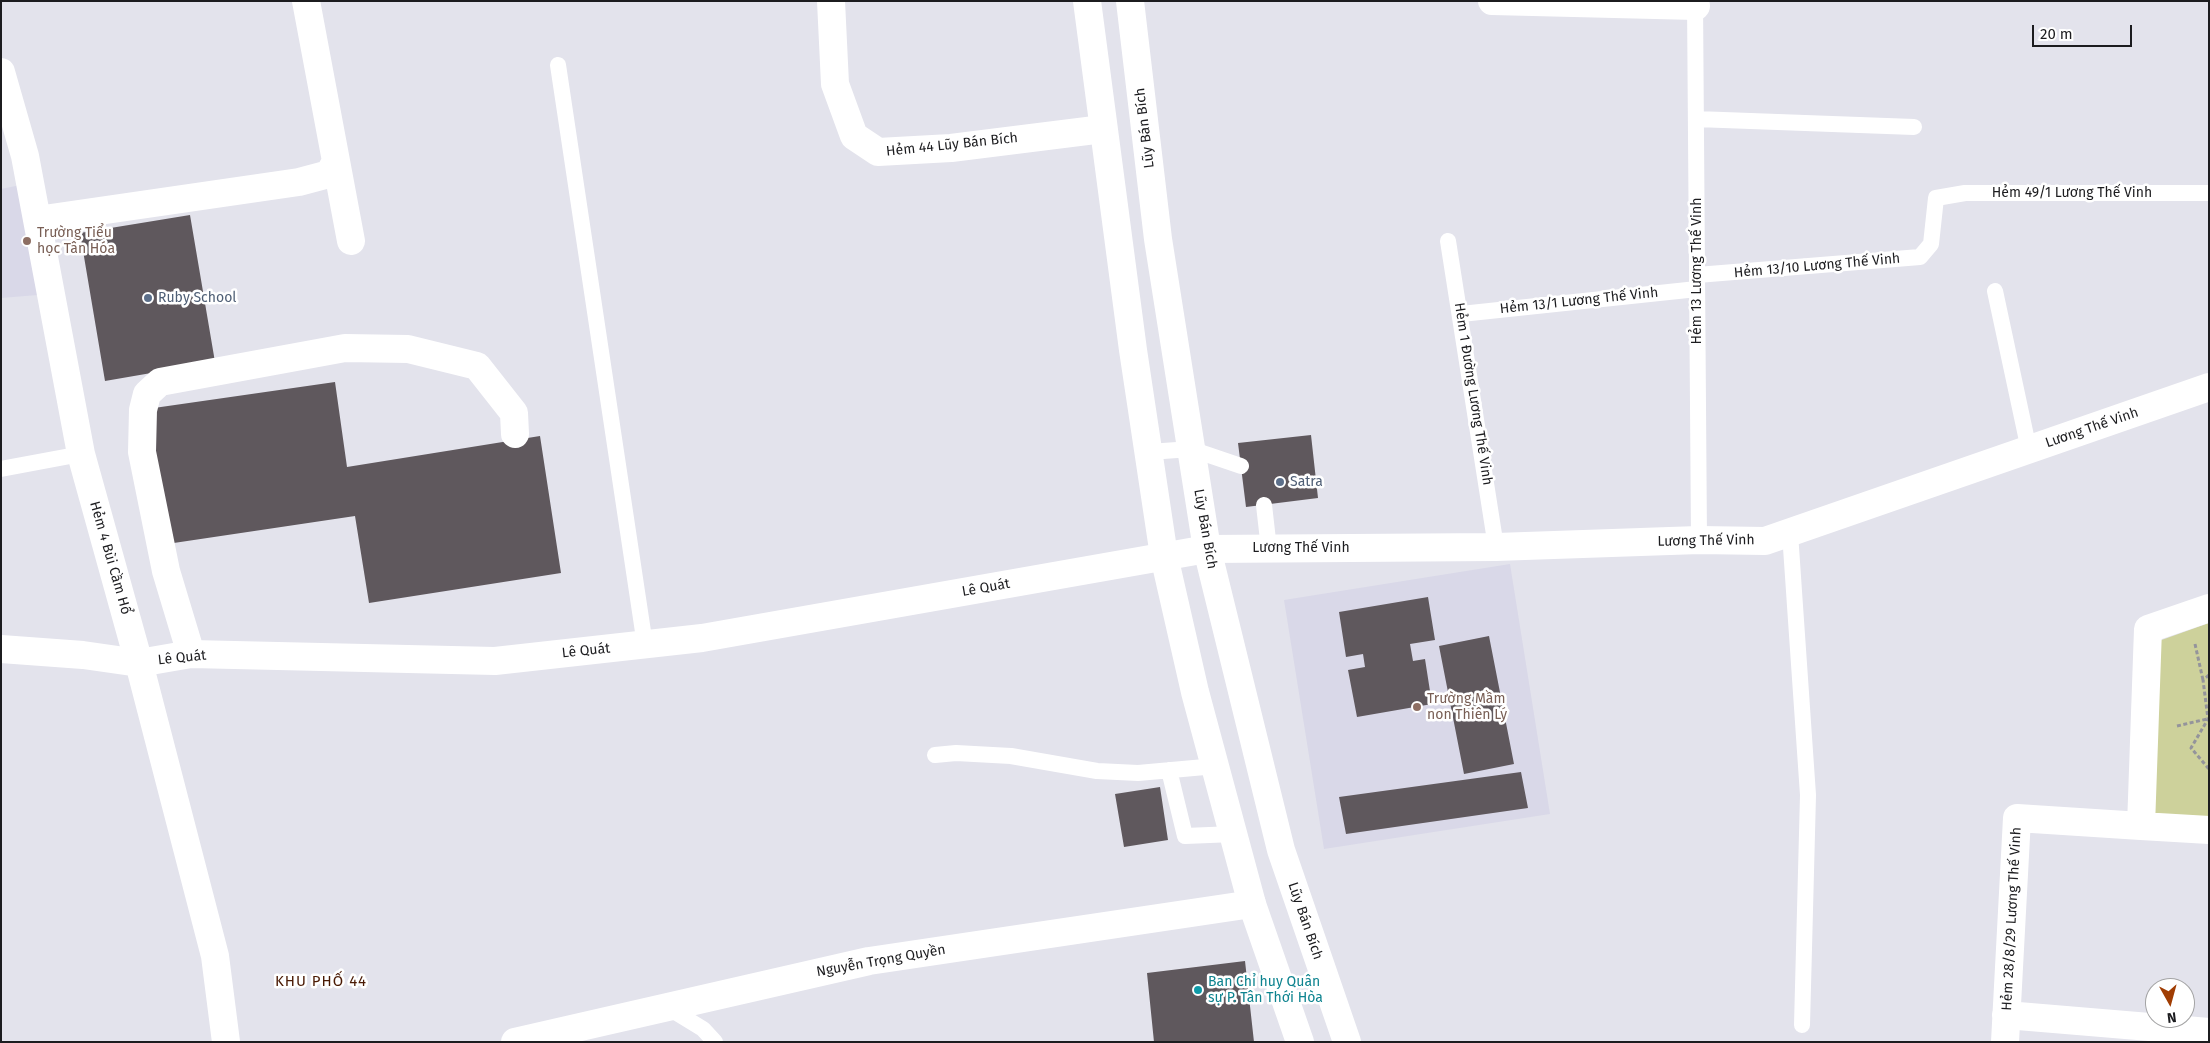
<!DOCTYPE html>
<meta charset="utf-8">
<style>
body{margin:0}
#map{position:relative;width:2210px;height:1043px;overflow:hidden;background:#e3e3ec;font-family:"Fira Sans",sans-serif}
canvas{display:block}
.frame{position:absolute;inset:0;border:2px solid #1c1c1f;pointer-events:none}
.north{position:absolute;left:2145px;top:978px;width:50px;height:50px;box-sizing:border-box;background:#fff;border:1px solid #a4a4a5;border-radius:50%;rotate:173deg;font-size:14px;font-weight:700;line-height:20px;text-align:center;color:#1c1c1f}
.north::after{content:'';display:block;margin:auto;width:18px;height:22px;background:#a03d03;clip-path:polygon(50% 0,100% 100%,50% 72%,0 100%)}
.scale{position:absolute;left:2032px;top:25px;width:100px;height:22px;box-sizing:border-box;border:2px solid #1c1c1f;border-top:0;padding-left:6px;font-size:15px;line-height:18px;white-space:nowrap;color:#1c1c1f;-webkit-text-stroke:4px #fff;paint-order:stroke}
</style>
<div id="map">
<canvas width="2210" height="1043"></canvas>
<div class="frame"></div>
<div class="north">N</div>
<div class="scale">20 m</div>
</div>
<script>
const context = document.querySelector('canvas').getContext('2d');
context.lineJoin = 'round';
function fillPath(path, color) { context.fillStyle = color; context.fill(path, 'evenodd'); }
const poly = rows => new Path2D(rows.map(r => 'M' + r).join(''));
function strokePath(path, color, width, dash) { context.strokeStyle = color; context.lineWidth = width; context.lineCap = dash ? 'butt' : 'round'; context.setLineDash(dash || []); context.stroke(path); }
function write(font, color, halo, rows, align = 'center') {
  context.font = font + ' "Fira Sans",sans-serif'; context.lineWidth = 5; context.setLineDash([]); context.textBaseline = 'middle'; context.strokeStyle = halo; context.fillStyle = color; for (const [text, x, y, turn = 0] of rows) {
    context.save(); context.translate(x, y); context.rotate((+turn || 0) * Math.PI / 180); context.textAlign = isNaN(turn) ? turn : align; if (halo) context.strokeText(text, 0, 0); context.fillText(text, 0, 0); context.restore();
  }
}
const built = poly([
 [40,181,62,293,1,298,1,189],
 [1510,564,1550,814,1324,849,1284,600]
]);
const green = poly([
 [2209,623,2209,826,2151,825,2156,642]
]);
const building = poly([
 [190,215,215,362,105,381,80,233],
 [335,382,347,467,540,436,561,573,369,603,355,516,167,544,147,409],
 [1311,435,1318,498,1246,507,1238,443],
 [1428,597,1435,640,1410,644,1413,661,1425,659,1432,704,1357,717,1348,670,1365,667,1363,654,1346,657,1339,612],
 [1489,636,1514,764,1464,774,1439,646],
 [1521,772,1528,808,1346,834,1339,797],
 [1160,787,1168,840,1124,847,1115,794],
 [1245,961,1254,1042,1154,1042,1147,973]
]);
const path = poly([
 [2195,644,2203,680],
 [2209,675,2203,680,2208,719,2191,748,2209,769],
 [2177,726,2207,719]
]);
const lane = poly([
 [1695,1,1699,540],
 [558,65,645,645],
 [1696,119,1914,127],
 [1448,241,1496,547],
 [1697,275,1920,257,1931,244,1936,198,1965,193,2209,193],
 [1995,291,2029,450],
 [1461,314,1697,289],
 [1149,452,1191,449,1241,466],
 [1,469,81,454],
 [1264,505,1269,549],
 [1790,533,1808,795,1802,1025],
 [935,755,956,753,1011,756,1097,771,1138,773,1216,766],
 [1169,770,1185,836,1234,834],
 [667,1007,703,1029,715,1042]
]);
const street = poly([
 [306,1,351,241],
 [831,1,835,84,854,136,878,152,951,148,1103,129],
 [1492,1,1696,6],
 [1,72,25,156,81,454,139,663,215,956,226,1042],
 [37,220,299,182,329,174,335,163],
 [1,649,83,655,139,663,191,654,495,661,702,638,1207,549,1496,547,1699,540,1765,541,2209,387],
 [191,654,166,571,142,452,143,410,147,394,160,382,345,348,408,349,477,366,514,413,515,434],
 [2141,826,2209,830],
 [2006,1015,2209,1032],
 [515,1042,869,961,1252,904],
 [2005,1042,2017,818,2141,826,2148,629,2209,608]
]);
const secondary = poly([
 [1087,1,1133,350,1164,556,1195,692,1252,904,1300,1042],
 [1130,1,1158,239,1207,549,1281,850,1347,1042]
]);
const markers = [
 [27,241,5,"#8d6e63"],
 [148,298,5,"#5c6f8a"],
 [1280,482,5,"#5c6f8a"],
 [1417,707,5,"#8d6e63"],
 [1198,990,5,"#0f9aa8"]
];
const streetNames = [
 ["Lũy Bán Bích",1145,128,-97],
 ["Hẻm 44 Lũy Bán Bích",952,145,-6],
 ["Hẻm 49/1 Lương Thế Vinh",2072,193],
 ["Hẻm 13/10 Lương Thế Vinh",1817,266,-5],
 ["Hẻm 13 Lương Thế Vinh",1697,271,-90],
 ["Hẻm 13/1 Lương Thế Vinh",1579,301,-6],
 ["Hẻm 1 Đường Lương Thế Vinh",1473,394,81],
 ["Lương Thế Vinh",2092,428,-19],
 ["Lũy Bán Bích",1205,529,80],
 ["Lương Thế Vinh",1706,541,-1],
 ["Lương Thế Vinh",1301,548],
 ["Hẻm 4 Bùi Cầm Hổ",110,558,74],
 ["Lê Quát",986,588,-10],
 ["Lê Quát",586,651,-6],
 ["Lê Quát",182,658,-6],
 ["Hẻm 28/8/29 Lương Thế Vinh",2012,919,-87],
 ["Lũy Bán Bích",1305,921,71],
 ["Nguyễn Trọng Quyền",881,961,-10]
];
const educationNames = [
 ["Trường Tiểu",37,233],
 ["học Tân Hóa",37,249],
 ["Trường Mầm",1427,699],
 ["non Thiên Lý",1427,715]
];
const serviceNames = [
 ["Ruby School",158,298],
 ["Satra",1290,482]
];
const cultureNames = [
 ["Ban Chỉ huy Quân",1208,982],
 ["sự P. Tân Thới Hòa",1208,998]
];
const neighbourhoodNames = [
 ["KHU PHỐ 44",321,982]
];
fillPath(built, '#d9d8e8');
fillPath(green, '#cdd19b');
fillPath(building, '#5f585d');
strokePath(path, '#94949b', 3, [4, 2.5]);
strokePath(lane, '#fff', 16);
strokePath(street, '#fff', 28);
strokePath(secondary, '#fff', 28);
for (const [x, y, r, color] of markers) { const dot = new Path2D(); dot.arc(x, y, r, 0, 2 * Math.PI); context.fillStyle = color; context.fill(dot); strokePath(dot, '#fff', 2); }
write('14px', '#1c1c1f', '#fff', streetNames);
write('14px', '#785e54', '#fff', educationNames, 'left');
write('14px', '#4e5e75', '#fff', serviceNames, 'left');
write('14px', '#0d838f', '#fff', cultureNames, 'left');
context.letterSpacing = '1px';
write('15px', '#4a1a04', '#fff', neighbourhoodNames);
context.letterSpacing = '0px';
</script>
